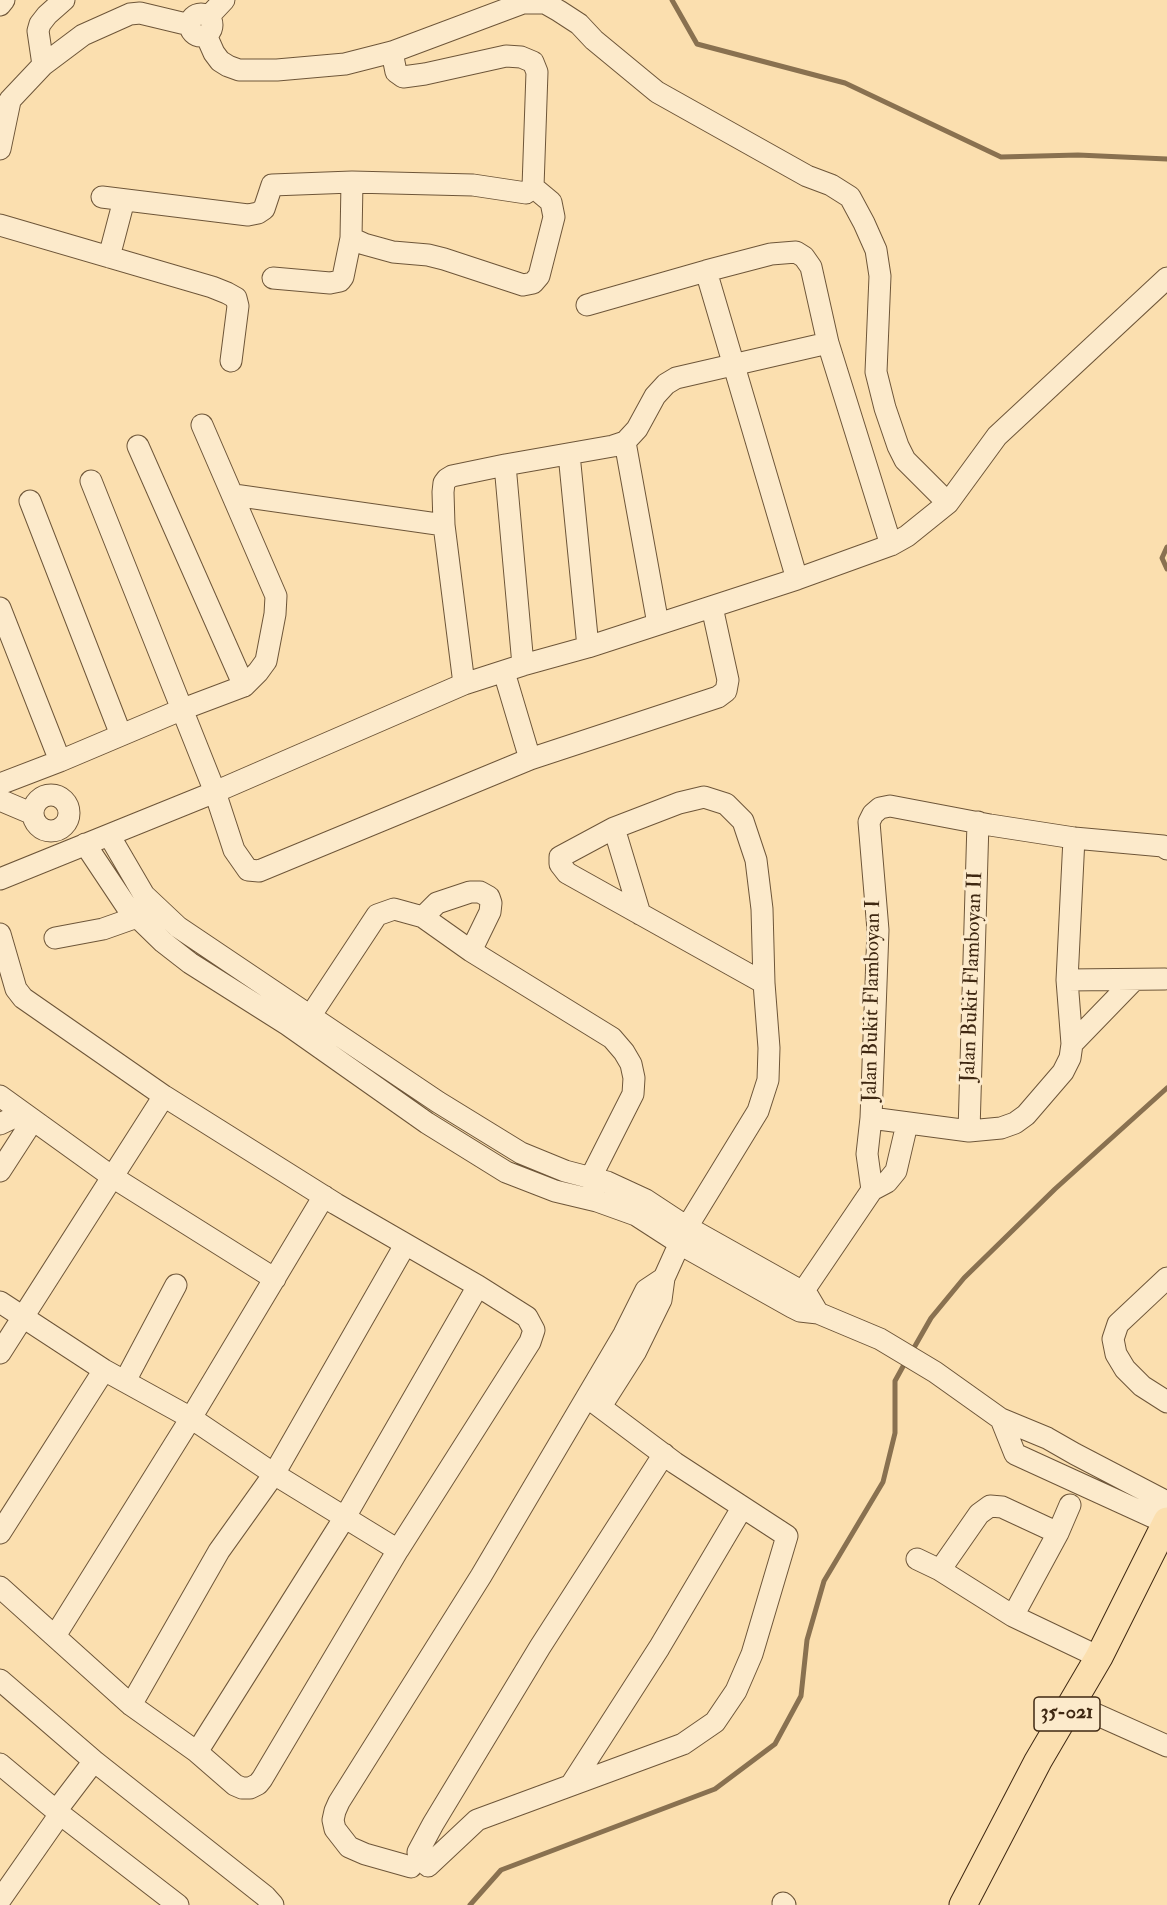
<!DOCTYPE html>
<style>
body{margin:0}
canvas{display:block;background:#fbdfaf}
</style>
<canvas width="1167" height="1905"></canvas>
<script>
const context = document.querySelector('canvas').getContext('2d');
context.lineJoin = 'round';
const poly = rows => new Path2D(rows.map(r => 'M' + r).join(''));
function strokePath(path, color, width, dash) { context.strokeStyle = color; context.lineWidth = width; context.lineCap = dash ? 'butt' : 'round'; context.setLineDash(dash || []); context.stroke(path); }
function write(font, color, halo, rows, align = 'center') {
  context.font = font + ' "IM FELL Double Pica",serif'; context.lineWidth = 6; context.setLineDash([]); context.textBaseline = 'middle'; context.strokeStyle = halo; context.fillStyle = color; for (const [text, x, y, turn = 0] of rows) {
    context.save(); context.translate(x, y); context.rotate((+turn || 0) * Math.PI / 180); context.textAlign = isNaN(turn) ? turn : align; if (halo) context.strokeText(text, 0, 0); context.fillText(text, 0, 0); context.restore();
  }
}
const stream = poly([
 [672,0,697,44,845,83,1001,157,1078,155,1167,159],
 [1167,547,1162,558,1167,569],
 [911,1353,931,1318,964,1278,1055,1189,1167,1088],
 [470,1905,501,1870,715,1789,775,1744,801,1696,807,1640,824,1581,883,1482,895,1433,895,1381,906,1361]
]);
const minor = poly([
 [0,5,4,0],
 '190 25a11 11 0 1 1 22 0a11 11 0 1 1-22 0Z',
 [209,16,224,0],
 [206,35,214,53,220,61,228,66,239,70,277,70,345,64,392,52,523,3,545,3,559,11,579,24,594,40,657,92,807,176,831,185,850,197,864,223,876,250,880,276,876,372,885,408,898,446,905,460,948,503],
 [43,65,38,31,40,24,47,15,64,0],
 [0,116,10,100,43,65,83,35,130,14,140,13,190,25],
 [0,149,10,101],
 [102,197,248,215,258,213,264,209,272,185,352,182,473,185,526,193,533,187,537,72,533,62,521,57,506,56,425,74,403,77,396,72,392,52],
 [0,225,212,287,227,293,236,298,238,306,231,361],
 [351,238,364,244,393,252,428,255,444,259,523,285,533,283,539,276,554,217,551,202,533,187],
 [109,257,124,200],
 [706,271,797,579],
 [273,278,330,283,340,281,343,277,351,238,352,182],
 [587,305,706,271,771,254,796,252,804,257,811,267,828,343,891,545],
 [202,425,276,596,275,614,266,661,258,672,244,686],
 [625,442,658,624],
 [569,454,588,647],
 [505,465,523,665],
 [91,481,215,792,234,850,248,870,259,871,530,759,718,697,726,691,728,680,712,607],
 [234,495,444,525],
 [30,501,121,735],
 [0,608,60,761],
 [504,672,530,759],
 [464,684,444,525,443,492,444,483,447,479,452,476,505,465,613,446,625,442,637,429,655,396,666,384,676,378,828,343],
 [0,784,60,761,183,709,244,686,138,446],
 '33 813a18 18 0 1 1 36 0a18 18 0 1 1-36 0Z',
 [0,800,33,814],
 [614,828,640,914],
 [109,835,144,895,178,927,438,1102,521,1153,565,1171,607,1182,646,1200,687,1227,801,1291,808,1296,818,1313],
 [85,844,127,907,163,942,190,963,288,1025,427,1123,506,1172,555,1191,597,1201,636,1215,687,1248,792,1307,800,1311,818,1313,880,1339,935,1372,1001,1419,1047,1438,1075,1454,1167,1502],
 [0,879,215,792,464,684,523,665,588,647,797,579,891,545,907,536,948,503,997,436,1167,278],
 [423,917,437,903,470,892,480,892,489,897,491,903,490,912,471,951],
 [0,934,16,989,23,998,164,1096,336,1204,478,1286,527,1317,534,1330,530,1342,398,1550,262,1779,258,1784,250,1788,242,1788,235,1785,197,1752,131,1705,0,1587],
 [55,938,103,929,137,917],
 [1067,980,1165,979],
 [311,1015,377,915,394,909,423,917,471,951,612,1038,624,1052,631,1064,634,1078,633,1094,590,1179],
 [1072,1044,1134,980],
 [0,1096,111,1176,275,1279],
 [871,1118,969,1131,1001,1128,1015,1123,1026,1115,1063,1072,1070,1058,1072,1044,1067,980,1074,838],
 [0,1124,23,1113],
 [969,1131,978,822],
 [0,1171,33,1120],
 [872,1190,867,1154,871,1118,878,930,869,822,873,814,880,808,890,806,990,825,1074,838,1163,846,1167,849],
 [1167,1278,1118,1324,1113,1339,1116,1354,1125,1369,1142,1386,1167,1402],
 [0,1302,104,1370,191,1418,274,1474,398,1550],
 [796,1302,872,1190,887,1182,896,1171,907,1124],
 [0,1353,164,1096],
 [125,1381,176,1285],
 [601,1406,636,1351,661,1300,664,1278,687,1227,758,1111,768,1080,769,1048,764,983,762,909,756,860,743,821,726,804,704,797,679,803,614,828,560,857,560,864,567,873,764,983],
 [1001,1419,1015,1454,1166,1523],
 [0,1533,104,1370],
 [917,1559,940,1570,1013,1616,1099,1657],
 [940,1570,979,1514,990,1506,1002,1507,1058,1533],
 [1013,1616,1058,1533,1070,1505],
 [55,1636,191,1418,324,1196],
 [0,1680,94,1761,265,1896,273,1905],
 [1073,1704,1167,1746],
 [131,1705,219,1551,274,1474,405,1245],
 [197,1752,345,1517,478,1286],
 [0,1764,60,1814,178,1905],
 [571,1785,659,1648,742,1508],
 [56,1811,94,1761],
 [418,1852,433,1824,540,1647,664,1454],
 [428,1866,477,1820,683,1744,715,1722,736,1691,752,1654,787,1536,675,1463,587,1397],
 [411,1867,365,1854,349,1847,335,1829,333,1820,335,1811,339,1802,481,1576,624,1334,646,1290,664,1278],
 [0,1900,60,1814],
 [783,1903,785,1905]
]);
const major = poly([
 [963,1905,1038,1761,1099,1657,1167,1521]
]);
const shields = [
 [1067,1714,66]
];
const shieldNames = [
 ["35-021",1067,1714]
];
const streetNames = [
 ["Jalan Bukit Flamboyan II",973,977,-88],
 ["Jalan Bukit Flamboyan I",873,1001,-89]
];
strokePath(stream, '#897150', 5);
strokePath(minor, '#6e5639', 23);
strokePath(major, '#3f2812', 29);
strokePath(minor, '#fceacb', 21);
strokePath(major, '#fbdfaf', 27);
for (const [x, y, w] of shields) { const box = new Path2D(); box.roundRect(x - w / 2, y - 17, w, 34, 4.5); context.fillStyle = '#fceacb'; context.fill(box); strokePath(box, '#3f2812', 1.5); }
write('bold 20px', '#3f2812', null, shieldNames);
write('21px', '#3f2812', '#fceacb', streetNames);
</script>
